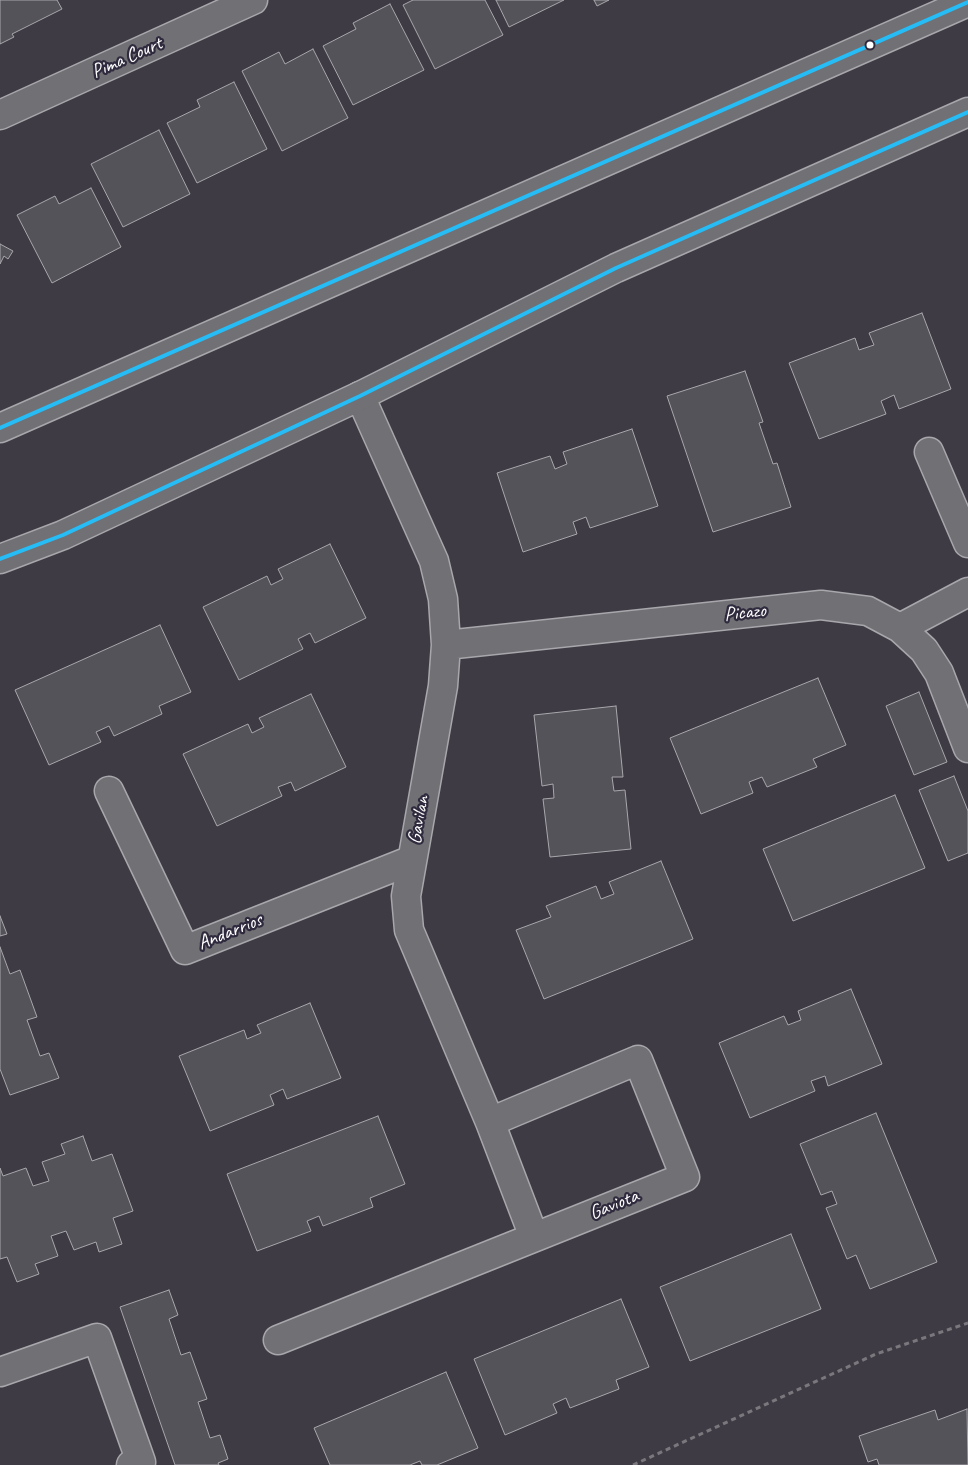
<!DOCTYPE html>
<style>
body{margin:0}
canvas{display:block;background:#3e3b45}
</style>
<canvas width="968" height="1465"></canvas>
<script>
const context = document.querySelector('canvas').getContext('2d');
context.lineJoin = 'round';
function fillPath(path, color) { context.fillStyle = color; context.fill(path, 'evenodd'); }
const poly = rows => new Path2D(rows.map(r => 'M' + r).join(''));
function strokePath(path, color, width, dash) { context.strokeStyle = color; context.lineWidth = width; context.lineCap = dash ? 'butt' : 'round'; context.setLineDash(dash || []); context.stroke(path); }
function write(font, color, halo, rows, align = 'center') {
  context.font = font + ' Caveat,sans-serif'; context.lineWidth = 4.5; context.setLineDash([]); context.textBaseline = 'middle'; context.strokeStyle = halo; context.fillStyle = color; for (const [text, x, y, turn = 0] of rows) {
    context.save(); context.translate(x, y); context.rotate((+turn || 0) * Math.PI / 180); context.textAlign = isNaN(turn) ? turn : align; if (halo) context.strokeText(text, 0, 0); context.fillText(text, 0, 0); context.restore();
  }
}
const building = poly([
 [0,0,57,0,62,9,12,34,14,37,0,44,0,0],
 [413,0,485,0,503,35,435,69,403,5,413,0],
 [496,0,564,0,509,27,496,0],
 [594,0,609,0,597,6,594,0],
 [390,4,424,70,353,105,323,46,356,29,353,23,390,4],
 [313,49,348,118,282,151,242,71,279,52,285,64,313,49],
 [234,82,267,149,197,183,167,123,200,107,197,100,234,82],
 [159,130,190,194,123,227,91,164,159,130],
 [91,188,121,247,52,283,17,215,55,196,59,204,91,188],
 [0,244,13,251,8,259,4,256,0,264,0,244],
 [922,313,951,389,899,409,894,395,881,401,886,414,819,439,789,363,855,338,859,350,874,345,869,333,922,313],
 [745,371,763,422,759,423,773,464,777,463,791,507,713,532,667,396,745,371],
 [632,429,658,506,590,528,586,517,573,522,577,534,523,552,497,473,550,456,555,469,567,464,563,452,632,429],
 [330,544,366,618,315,643,310,633,298,639,303,649,239,680,203,607,267,576,271,585,283,579,278,569,330,544],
 [160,625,191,692,159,706,162,714,114,736,109,726,96,732,101,742,49,765,15,690,160,625],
 [818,678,846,745,813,759,817,767,767,787,762,777,749,782,753,793,701,814,670,738,818,678],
 [919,692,947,762,914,775,886,706,919,692],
 [311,694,346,767,295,791,291,782,278,787,282,796,217,826,183,754,248,724,252,733,264,727,259,718,311,694],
 [616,706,623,777,612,777,614,791,625,790,631,849,550,857,543,799,554,798,553,784,542,786,534,715,616,706],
 [954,776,968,811,968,853,948,861,919,790,954,776],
 [895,795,925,868,793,921,763,849,895,795],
 [661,861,693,939,544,999,516,930,551,917,546,906,596,886,601,899,614,894,609,882,661,861],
 [0,916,7,934,0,936,0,916],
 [0,947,10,974,20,970,37,1017,27,1020,40,1056,49,1053,59,1078,10,1095,0,1069,0,947],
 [851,989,882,1064,828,1086,825,1076,811,1081,815,1091,750,1118,719,1043,784,1016,788,1025,801,1020,798,1011,851,989],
 [310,1003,341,1078,287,1099,283,1089,270,1095,274,1105,210,1131,179,1056,244,1030,247,1039,261,1033,257,1025,310,1003],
 [876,1113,937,1262,870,1289,856,1255,847,1259,826,1208,837,1204,832,1191,821,1195,800,1144,876,1113],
 [378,1116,405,1184,370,1198,373,1207,323,1226,319,1216,307,1221,311,1231,257,1251,227,1174,378,1116],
 [83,1136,92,1161,112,1154,133,1211,113,1218,122,1244,99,1252,96,1242,74,1250,66,1231,51,1236,58,1256,35,1264,39,1274,17,1282,7,1257,0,1259,0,1168,3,1176,26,1168,33,1186,49,1181,42,1162,65,1154,61,1144,83,1136],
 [791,1234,821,1309,690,1361,660,1287,791,1234],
 [169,1290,178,1315,169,1319,181,1355,190,1352,207,1399,198,1402,210,1438,220,1435,228,1459,218,1463,219,1465,175,1465,120,1307,169,1290],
 [621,1299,649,1367,616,1380,619,1389,570,1408,566,1398,553,1404,557,1413,505,1435,474,1359,621,1299],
 [446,1372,478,1448,437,1465,422,1465,420,1461,410,1465,330,1465,314,1428,446,1372],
 [967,1409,968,1465,879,1465,877,1459,868,1462,859,1436,935,1410,938,1420,967,1409]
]);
const path = poly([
 [633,1465,876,1354,968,1323]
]);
const minor = poly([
 [0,115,253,0],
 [360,396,434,561,443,599,446,645,443,686,406,896,409,930,490,1122,534,1237],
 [929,452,968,543],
 [900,628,968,592],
 [446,645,821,605,868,611,900,628,924,650,939,673,968,748],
 [109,791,185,950,412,860],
 [278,1340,685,1177,638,1060,490,1122],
 [0,1372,97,1338,141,1462,131,1465]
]);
const major = poly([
 [0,428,968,2],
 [0,559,63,535,360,396,616,268,968,112]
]);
const bus1 = poly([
 [0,428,968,2],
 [0,559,63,535,360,396,616,268,968,112]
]);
const markers = [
 [870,45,4.5,"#fff"]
];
const streetNames = [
 ["Pima Court",127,58,-24],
 ["Picazo",745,613,-6],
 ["Gavilan",419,820,-80],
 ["Andarrios",230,932,-22],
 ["Gaviota",614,1205,-22]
];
fillPath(building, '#55535a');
strokePath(building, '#a8a7ab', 1);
strokePath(minor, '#a8a7ab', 31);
strokePath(major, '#a8a7ab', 31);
strokePath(path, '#7a787d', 3, [5, 4]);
strokePath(minor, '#717074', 28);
strokePath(major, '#717074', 28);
strokePath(bus1, '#26bcf6', 4);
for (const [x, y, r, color] of markers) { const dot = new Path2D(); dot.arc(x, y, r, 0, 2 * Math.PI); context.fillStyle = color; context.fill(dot); strokePath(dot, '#2f2a3d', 2); }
write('20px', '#fff', '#2f2a3d', streetNames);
</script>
